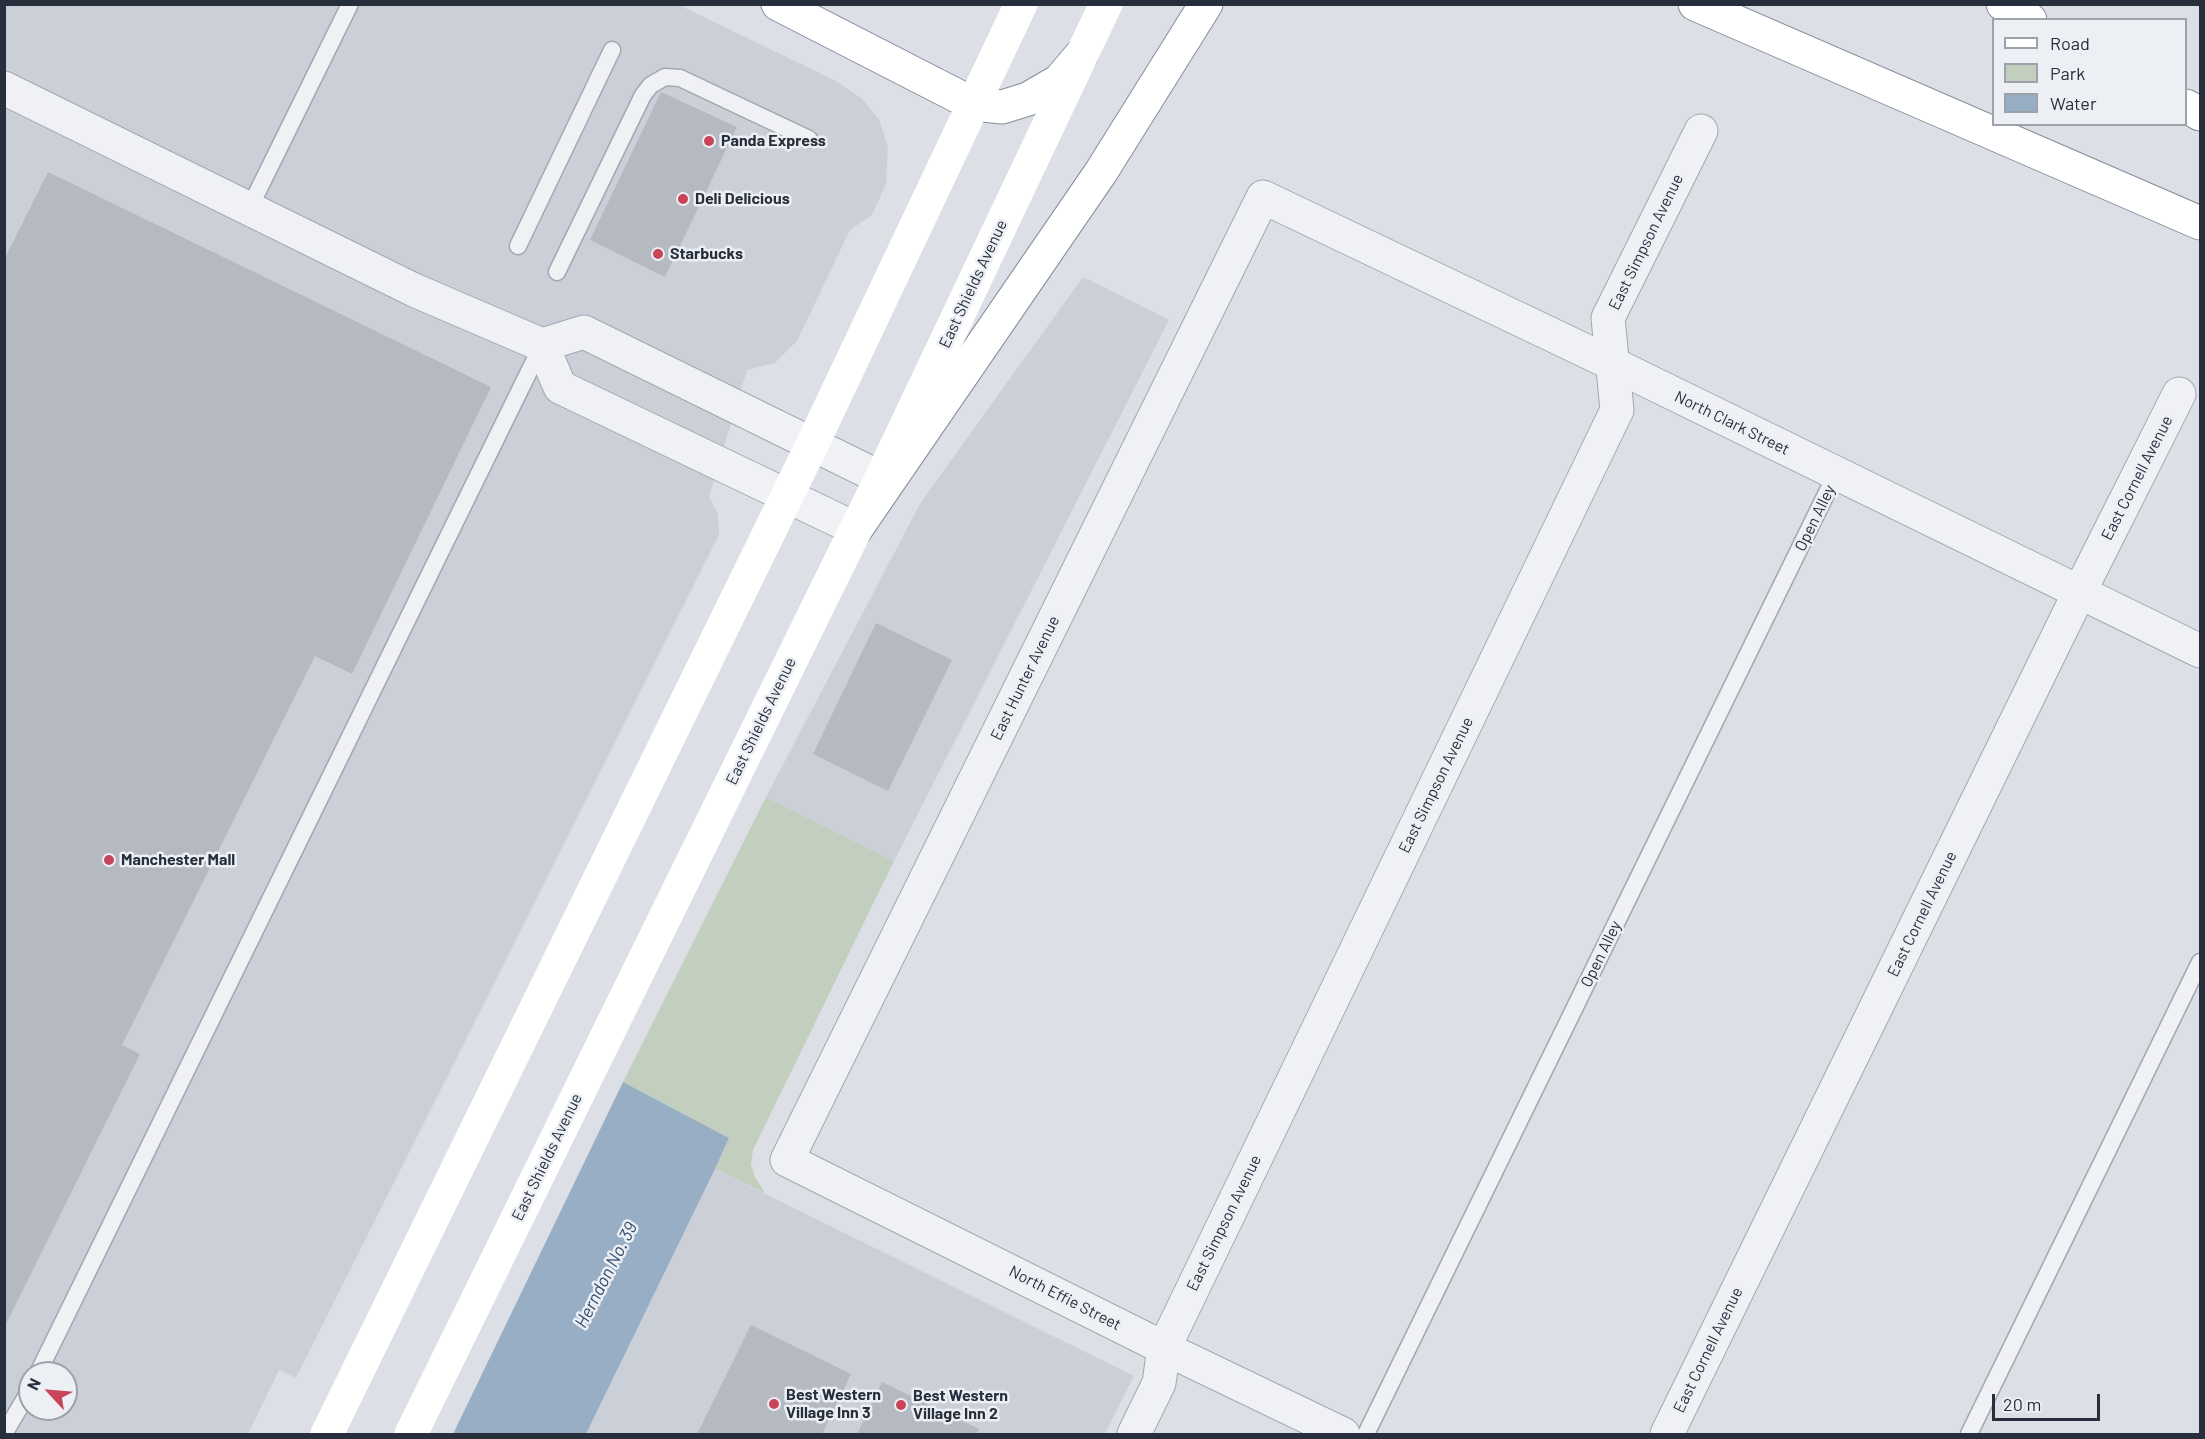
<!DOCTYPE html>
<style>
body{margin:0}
#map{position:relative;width:2205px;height:1439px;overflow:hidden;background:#dce0e6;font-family:Barlow,sans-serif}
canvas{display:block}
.frame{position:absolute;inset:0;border:6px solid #272e3c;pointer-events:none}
.legend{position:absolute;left:1992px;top:18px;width:195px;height:108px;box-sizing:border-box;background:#eceff4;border:2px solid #9da2aa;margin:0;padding:8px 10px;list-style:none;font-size:18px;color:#272e3c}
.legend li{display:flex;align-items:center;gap:12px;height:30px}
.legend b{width:30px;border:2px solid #9da2aa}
.north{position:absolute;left:18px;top:1361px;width:60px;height:60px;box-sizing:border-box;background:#eceff4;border:2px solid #9da2aa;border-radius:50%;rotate:296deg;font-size:16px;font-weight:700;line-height:24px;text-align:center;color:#272e3c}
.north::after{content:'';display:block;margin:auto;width:21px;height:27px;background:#c84459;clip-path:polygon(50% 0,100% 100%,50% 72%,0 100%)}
.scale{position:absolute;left:1992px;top:1394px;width:108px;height:27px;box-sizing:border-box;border:3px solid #272e3c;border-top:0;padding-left:8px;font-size:18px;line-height:21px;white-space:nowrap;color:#272e3c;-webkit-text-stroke:4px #eceff4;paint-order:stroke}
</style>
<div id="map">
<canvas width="2205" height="1439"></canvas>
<div class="frame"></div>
<ul class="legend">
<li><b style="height:8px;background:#fff"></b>Road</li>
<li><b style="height:16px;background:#c2cfbe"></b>Park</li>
<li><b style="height:16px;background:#98aec5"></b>Water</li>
</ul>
<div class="north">N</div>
<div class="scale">20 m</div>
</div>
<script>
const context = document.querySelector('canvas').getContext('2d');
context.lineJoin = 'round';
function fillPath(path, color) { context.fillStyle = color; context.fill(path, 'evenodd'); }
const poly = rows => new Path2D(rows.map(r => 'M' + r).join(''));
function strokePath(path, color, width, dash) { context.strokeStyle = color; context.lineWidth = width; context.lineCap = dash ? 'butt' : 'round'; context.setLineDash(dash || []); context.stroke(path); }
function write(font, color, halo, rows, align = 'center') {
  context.font = font + ' Barlow,sans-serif'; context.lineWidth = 5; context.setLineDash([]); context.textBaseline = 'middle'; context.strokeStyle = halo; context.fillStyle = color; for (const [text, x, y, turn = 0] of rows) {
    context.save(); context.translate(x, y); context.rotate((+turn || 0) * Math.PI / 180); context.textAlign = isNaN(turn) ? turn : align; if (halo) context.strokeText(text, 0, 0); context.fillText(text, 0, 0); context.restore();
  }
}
const built = poly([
 [5,5,679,5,836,81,861,98,879,119,888,147,886,184,872,215,850,230,797,341,775,363,747,370,709,496,718,514,719,535,296,1378,279,1370,248,1434,5,1434],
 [30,1373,66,1373,66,1409,30,1409],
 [1083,277,1169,320,894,861,766,797,921,502],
 [715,1169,1134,1376,1105,1434,586,1434]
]);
const green = poly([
 [766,797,894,861,753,1150,751,1164,755,1177,765,1193,715,1169,729,1138,623,1082]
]);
const water = poly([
 [623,1082,729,1138,715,1169,586,1434,453,1434]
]);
const building = poly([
 [661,92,737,127,665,277,590,240],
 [48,172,491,387,352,674,315,656,122,1045,140,1054,4,1328,4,260],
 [876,623,952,660,888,791,813,754],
 [751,1325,851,1374,822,1434,697,1434],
 [882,1382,979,1429,976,1434,857,1434]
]);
const lane = poly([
 [249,209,350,4],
 [518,246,612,50],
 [557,272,643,95,651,85,665,77,680,78,809,139],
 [38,1373,542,345],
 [4,1434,30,1390],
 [1366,1434,1836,474],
 [1969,1434,2200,962]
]);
const street = poly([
 [4,88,414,290,542,345,584,332,881,478],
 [542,345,560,387,856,529],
 [1134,1434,1159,1383,1164,1348,1617,410,1608,318,1701,131],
 [1343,1434,1164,1348,787,1160,1263,197,1613,364,2200,651],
 [1667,1434,2080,591,2179,394]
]);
const secondary = poly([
 [327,1434,812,445,1021,4],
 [411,1434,881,478,1106,4]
]);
const highway = poly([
 [778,4,973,104,1002,107,1028,99,1059,81,1081,55],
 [1695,4,2200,223],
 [2003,4,2030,20],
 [2186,106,2200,114],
 [856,529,1101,172,1206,4]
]);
const markers = [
 [709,141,6,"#c84459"],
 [683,199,6,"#c84459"],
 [658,254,6,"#c84459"],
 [109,860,6,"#c84459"],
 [774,1404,6,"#c84459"],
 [901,1405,6,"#c84459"]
];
const poiNames = [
 ["Panda Express",721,141],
 ["Deli Delicious",695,199],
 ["Starbucks",670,254],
 ["Manchester Mall",121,860],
 ["Best Western",786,1395],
 ["Village Inn 3",786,1413],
 ["Best Western",913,1396],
 ["Village Inn 2",913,1414]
];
const streetNames = [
 ["East Simpson Avenue",1646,242,-64],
 ["East Shields Avenue",973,284,-65],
 ["North Clark Street",1732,423,26],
 ["East Cornell Avenue",2137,478,-63],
 ["Open Alley",1815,518,-64],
 ["East Hunter Avenue",1025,678,-64],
 ["East Shields Avenue",761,721,-64],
 ["East Simpson Avenue",1436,785,-64],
 ["East Cornell Avenue",1922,914,-64],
 ["Open Alley",1601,954,-64],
 ["East Shields Avenue",547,1157,-64],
 ["East Simpson Avenue",1224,1223,-64],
 ["North Effie Street",1065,1298,27],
 ["East Cornell Avenue",1708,1350,-64]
];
const waterNames = [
 ["Herndon No. 39",606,1275,-63]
];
fillPath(built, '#cbcfd8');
fillPath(green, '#c2cfbe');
fillPath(water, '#98aec5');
fillPath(building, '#b4b9c2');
strokePath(lane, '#a2a7b0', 19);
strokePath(street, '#a2a7b0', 35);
strokePath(highway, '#848e9c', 35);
strokePath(lane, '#eff1f4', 16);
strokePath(street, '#eff1f4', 33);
strokePath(secondary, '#fff', 33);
strokePath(highway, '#fff', 33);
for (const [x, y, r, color] of markers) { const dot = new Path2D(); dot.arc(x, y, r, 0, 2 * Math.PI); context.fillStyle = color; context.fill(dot); strokePath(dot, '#eceff4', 2); }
write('bold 16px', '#272e3c', '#eceff4', poiNames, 'left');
write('16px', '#272e3c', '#eceff4', streetNames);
write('italic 18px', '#334d6e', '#eceff4', waterNames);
</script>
